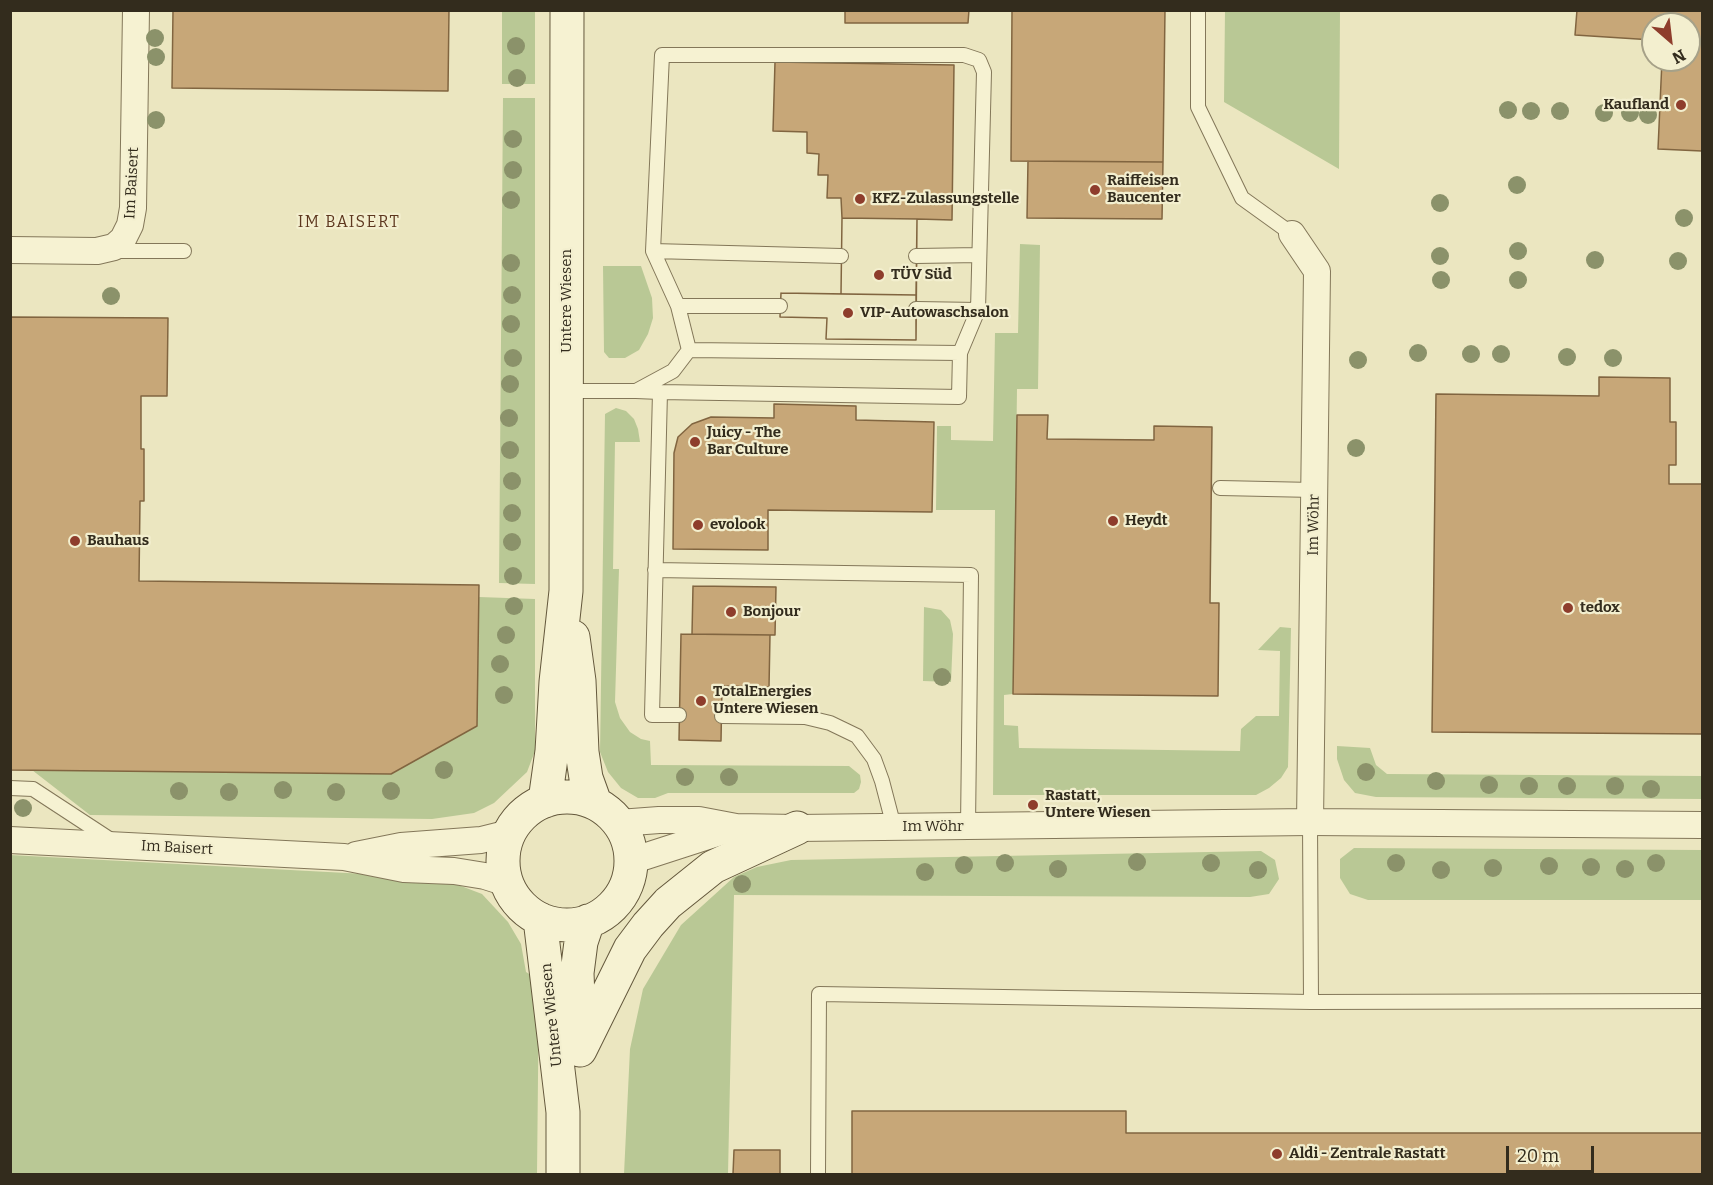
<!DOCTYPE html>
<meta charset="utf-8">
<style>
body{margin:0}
#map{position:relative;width:1713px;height:1185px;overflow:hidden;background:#ebe6c0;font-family:Bitter,serif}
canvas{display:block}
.frame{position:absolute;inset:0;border:12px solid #332c1d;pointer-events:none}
.north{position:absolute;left:1641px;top:12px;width:60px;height:60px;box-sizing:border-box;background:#f3efcf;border:2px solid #a6a188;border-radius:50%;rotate:152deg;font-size:16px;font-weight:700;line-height:24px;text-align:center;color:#332c1d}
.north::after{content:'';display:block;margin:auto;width:21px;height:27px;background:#8e3d2c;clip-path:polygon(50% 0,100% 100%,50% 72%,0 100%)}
.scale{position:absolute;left:1506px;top:1146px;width:88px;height:27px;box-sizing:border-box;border:3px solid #332c1d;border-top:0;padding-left:8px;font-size:18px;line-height:21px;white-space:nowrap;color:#332c1d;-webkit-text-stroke:4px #f3efcf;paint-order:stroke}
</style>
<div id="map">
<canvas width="1713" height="1185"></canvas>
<div class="frame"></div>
<div class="north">N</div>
<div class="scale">20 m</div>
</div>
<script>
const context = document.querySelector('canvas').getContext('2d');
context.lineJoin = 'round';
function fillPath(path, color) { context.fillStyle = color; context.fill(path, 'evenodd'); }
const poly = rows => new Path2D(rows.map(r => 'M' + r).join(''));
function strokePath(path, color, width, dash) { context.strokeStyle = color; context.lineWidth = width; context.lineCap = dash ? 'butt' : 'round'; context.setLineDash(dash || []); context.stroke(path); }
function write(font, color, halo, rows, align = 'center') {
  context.font = font + ' Bitter,serif'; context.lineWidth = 4.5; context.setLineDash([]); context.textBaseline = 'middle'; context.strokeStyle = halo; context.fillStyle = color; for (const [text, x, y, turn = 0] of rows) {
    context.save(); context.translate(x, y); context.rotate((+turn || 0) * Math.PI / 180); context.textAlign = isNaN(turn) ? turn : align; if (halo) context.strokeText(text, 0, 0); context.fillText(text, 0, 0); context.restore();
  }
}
const green = poly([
 [502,11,535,11,535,84,502,84],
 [1225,11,1340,11,1339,169,1224,102],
 [503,98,535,98,535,584,499,583],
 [1020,244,1040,245,1038,389,1017,389,1013,694,1004,695,1004,725,1018,726,1019,748,1240,751,1241,729,1256,716,1279,716,1280,651,1258,650,1280,627,1291,628,1288,767,1281,778,1269,788,1256,795,993,795,995,510,936,510,937,426,951,426,951,440,993,441,995,333,1018,333],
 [603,266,641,266,652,298,653,318,648,334,639,350,625,358,609,358,604,352],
 [616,408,626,411,634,419,638,429,640,442,615,442,613,569,619,569,615,702,620,718,630,732,641,739,650,741,651,765,849,766,860,775,861,782,859,789,854,793,668,793,655,798,638,798,621,788,608,772,600,752,605,414],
 [479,597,535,599,535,751,527,772,494,803,474,813,432,819,90,815,32,770,391,774,477,726],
 [924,607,941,610,950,620,953,634,951,682,923,681],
 [1337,746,1370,748,1376,765,1387,774,1702,776,1702,799,1376,797,1355,793,1344,780,1337,759],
 [1354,848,1702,850,1702,900,1368,900,1350,894,1340,878,1340,859],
 [1261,851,1275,860,1279,879,1269,894,1250,897,734,895,728,1174,624,1174,630,1049,643,989,681,925,734,877,757,867,791,860],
 [10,855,440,878,482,894,508,922,521,944,526,972,539,980,537,1174,11,1174]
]);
const building = poly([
 [173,10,449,10,448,91,172,88,173,10],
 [845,10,969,10,968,23,845,23,845,10],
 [1012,10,1165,10,1163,162,1011,161,1012,10],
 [1577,10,1702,10,1702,151,1658,149,1662,60,1689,60,1689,24,1653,24,1653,40,1575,35,1577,10],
 [775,62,954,65,952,220,917,219,916,340,826,339,827,318,780,317,781,293,841,294,842,218,841,198,827,198,828,175,818,175,819,154,807,153,807,132,773,131,775,62],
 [1028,161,1163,162,1162,219,1027,218,1028,161],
 [842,218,917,219,916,295,841,294,842,218],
 [781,293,916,295,916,340,826,339,827,318,780,317,781,293],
 [10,317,168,318,167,396,141,396,141,449,144,449,144,501,140,501,139,581,479,585,477,726,391,774,10,770,10,317],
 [1599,377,1670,378,1670,422,1676,422,1676,465,1669,465,1669,484,1702,484,1702,734,1432,732,1436,394,1599,396,1599,377],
 [774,404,856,406,856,420,934,422,932,512,768,510,768,550,673,549,674,453,678,437,692,424,711,417,774,418,774,404],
 [1017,415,1048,415,1047,439,1154,440,1154,426,1212,427,1210,603,1219,603,1218,696,1013,694,1017,415],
 [693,586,776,587,775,635,692,634,693,586],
 [681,634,770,635,769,687,722,686,721,741,679,740,681,634],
 [852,1111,1126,1111,1126,1133,1702,1133,1702,1174,852,1174,852,1111],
 [734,1150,780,1150,780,1174,733,1174,734,1150]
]);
const lane = poly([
 [1198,10,1198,107,1242,198,1292,234],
 [111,251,184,251],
 [653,251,841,256],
 [916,256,979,255],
 [678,306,780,306],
 [916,309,978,310],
 [567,391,636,391],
 [660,392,959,397,960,353,689,350],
 [1220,488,1314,490],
 [655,570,971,575,968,826],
 [679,715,652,715,660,392,636,391,673,371,689,350,678,306,653,251,662,55,964,55,979,60,984,72,978,310,960,353],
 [722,716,805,717,830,723,857,736,874,759,882,781,894,827],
 [10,788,33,789,114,842],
 [1310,822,1311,1002,1702,1001],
 [818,1174,819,994,1311,1002]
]);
const street = poly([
 [1292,234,1317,271,1310,822],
 [10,250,97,251,114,247,123,239,130,225,133,208,136,10],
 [619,823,659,820,699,820,736,827,797,828,1310,822,1702,825],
 [10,840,344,857,404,869,454,871,485,876,507,883],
 [356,855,401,846,481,840,509,833],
 [631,861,733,828]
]);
const secondary = poly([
 [573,637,579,681,582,752,586,778,595,803],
 '503 861a64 64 0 1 1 128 0a64 64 0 1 1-128 0Z',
 [545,801,552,751,556,682,566,591,567,10],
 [540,919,563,1112,563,1174],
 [580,1049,577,973,581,942,588,921],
 [580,1050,630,949,648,925,668,903,713,867,797,828]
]);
const trees = [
 [155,38],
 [516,46],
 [156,57],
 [517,78],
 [1508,110],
 [1531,111],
 [1560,111],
 [1604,113],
 [1630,113],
 [1648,115],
 [156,120],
 [513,139],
 [513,170],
 [1517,185],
 [511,200],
 [1440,203],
 [1684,218],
 [1518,251],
 [1440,256],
 [1595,260],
 [1678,261],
 [511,263],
 [1441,280],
 [1518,280],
 [512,295],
 [111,296],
 [511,324],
 [1418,353],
 [1471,354],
 [1501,354],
 [1567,357],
 [513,358],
 [1613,358],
 [1358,360],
 [510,384],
 [509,418],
 [1356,448],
 [510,450],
 [512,481],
 [512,513],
 [512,542],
 [513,576],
 [514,606],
 [506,635],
 [500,664],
 [942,677],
 [504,695],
 [444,770],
 [1366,772],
 [685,777],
 [729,777],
 [1436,781],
 [1489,785],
 [1529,786],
 [1567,786],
 [1615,786],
 [1651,789],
 [283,790],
 [179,791],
 [391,791],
 [229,792],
 [336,792],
 [23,808],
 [1137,862],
 [1005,863],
 [1211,863],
 [1396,863],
 [1656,863],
 [964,865],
 [1549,866],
 [1591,867],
 [1493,868],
 [1058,869],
 [1625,869],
 [1258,870],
 [1441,870],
 [925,872],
 [742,884]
];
const markers = [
 [1681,105,6,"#8e3d2c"],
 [1095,190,6,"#8e3d2c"],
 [860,199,6,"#8e3d2c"],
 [879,275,6,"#8e3d2c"],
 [848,313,6,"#8e3d2c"],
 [695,442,6,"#8e3d2c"],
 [1113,521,6,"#8e3d2c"],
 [698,525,6,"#8e3d2c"],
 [75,541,6,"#8e3d2c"],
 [1568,608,6,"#8e3d2c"],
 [731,612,6,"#8e3d2c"],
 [701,701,6,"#8e3d2c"],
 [1033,805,6,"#8e3d2c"],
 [1277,1154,6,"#8e3d2c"]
];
const poiNames = [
 ["Kaufland",1669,105,"right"],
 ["Raiffeisen",1107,181],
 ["Baucenter",1107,198],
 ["KFZ-Zulassungstelle",872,199],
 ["TÜV Süd",891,275],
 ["VIP-Autowaschsalon",860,313],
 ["Juicy - The",707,433],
 ["Bar Culture",707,450],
 ["Heydt",1125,521],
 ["evolook",710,525],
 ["Bauhaus",87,541],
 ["tedox",1580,608],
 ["Bonjour",743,612],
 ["TotalEnergies",713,692],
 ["Untere Wiesen",713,709],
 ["Rastatt,",1045,796],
 ["Untere Wiesen",1045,813],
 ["Aldi - Zentrale Rastatt",1289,1154]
];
const streetNames = [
 ["Im Baisert",132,183,-87],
 ["Untere Wiesen",567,301,-90],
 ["Im Wöhr",1314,525,-89],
 ["Im Wöhr",933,827],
 ["Im Baisert",177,848,3],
 ["Untere Wiesen",552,1015,-96]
];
const neighbourhoodNames = [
 ["IM BAISERT",349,223]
];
fillPath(green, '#b9c895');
fillPath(building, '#c7a778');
strokePath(building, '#816540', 1.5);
strokePath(lane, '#837759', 16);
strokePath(street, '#837759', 28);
strokePath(secondary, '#64583c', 35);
strokePath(lane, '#f6f2d2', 14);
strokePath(street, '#f6f2d2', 26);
strokePath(secondary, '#f6f2d2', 33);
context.fillStyle = '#8b926a';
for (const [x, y] of trees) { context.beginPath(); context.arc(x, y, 9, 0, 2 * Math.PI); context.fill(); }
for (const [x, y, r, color] of markers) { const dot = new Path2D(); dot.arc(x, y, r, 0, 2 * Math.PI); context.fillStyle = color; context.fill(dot); strokePath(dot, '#f3efcf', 2); }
write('bold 15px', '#332c1d', '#f3efcf', poiNames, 'left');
write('15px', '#332c1d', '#f3efcf', streetNames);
context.letterSpacing = '1.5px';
write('16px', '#5d371e', '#f3efcf', neighbourhoodNames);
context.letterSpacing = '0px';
</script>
